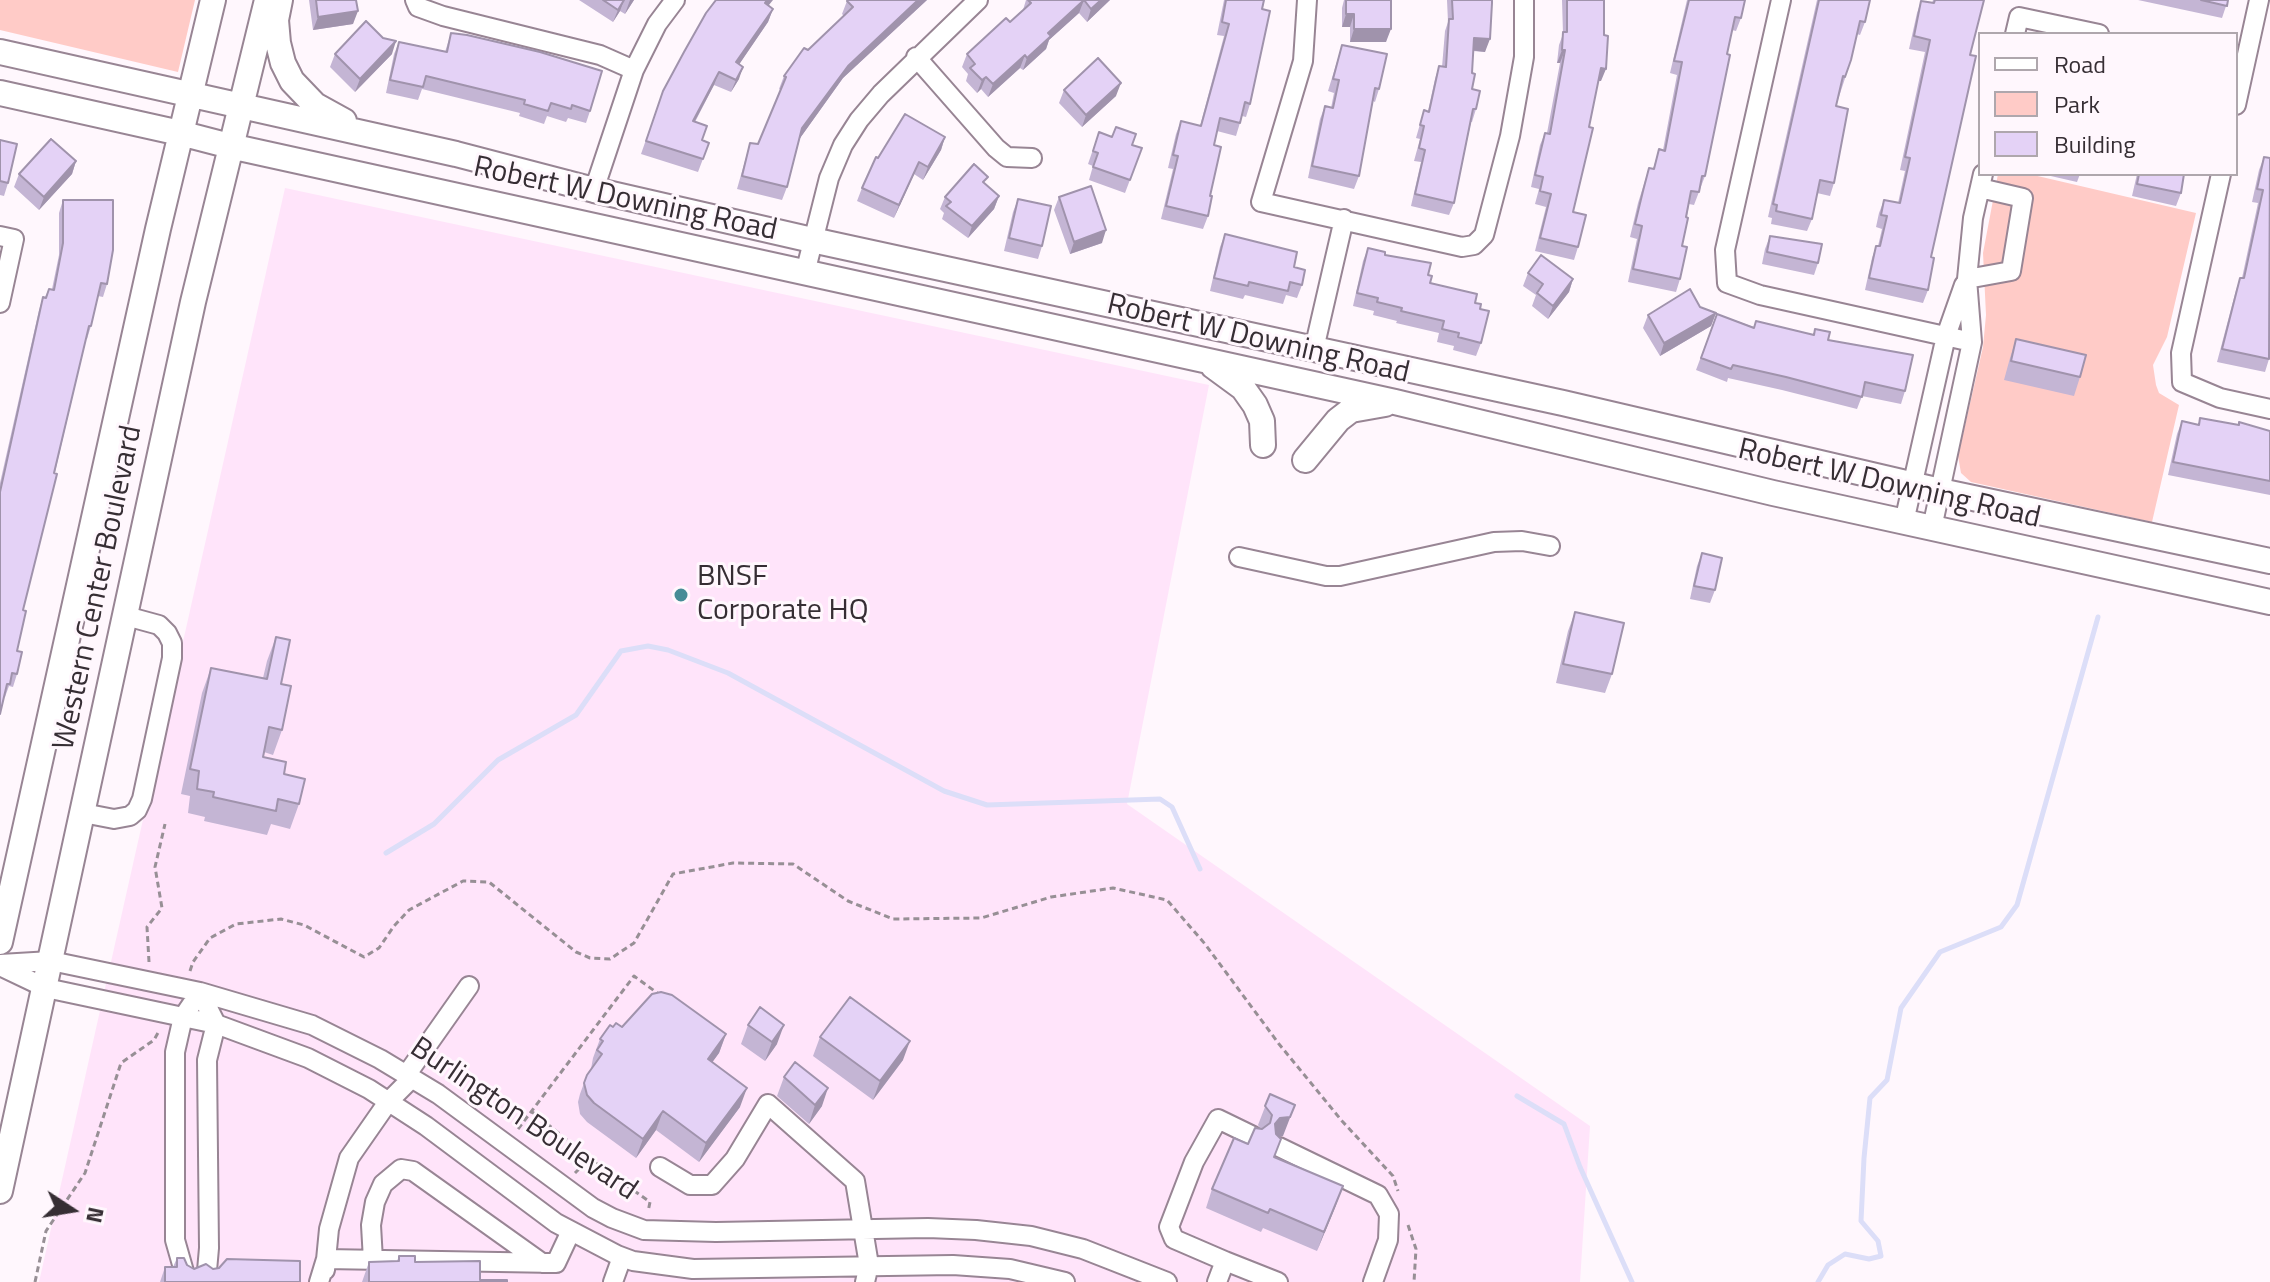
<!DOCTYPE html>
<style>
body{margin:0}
#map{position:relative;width:2270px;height:1282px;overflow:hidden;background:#fff7fd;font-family:"Titillium Web",sans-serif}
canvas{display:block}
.legend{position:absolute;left:1978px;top:32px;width:260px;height:144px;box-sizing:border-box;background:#fff7fd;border:2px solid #afa7ad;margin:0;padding:10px 14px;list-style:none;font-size:24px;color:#362e34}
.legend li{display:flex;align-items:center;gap:16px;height:40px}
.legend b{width:40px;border:2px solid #afa7ad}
.north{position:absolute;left:32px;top:1170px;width:80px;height:80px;-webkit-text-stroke:6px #fff7fd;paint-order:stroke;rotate:102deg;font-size:22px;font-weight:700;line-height:32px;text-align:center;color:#362e34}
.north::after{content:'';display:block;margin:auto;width:28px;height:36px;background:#362e34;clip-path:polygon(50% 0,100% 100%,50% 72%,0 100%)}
</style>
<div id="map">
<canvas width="2270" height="1282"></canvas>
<ul class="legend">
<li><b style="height:10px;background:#fff"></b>Road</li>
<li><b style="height:22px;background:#ffcbc7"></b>Park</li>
<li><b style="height:22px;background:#e4d2f6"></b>Building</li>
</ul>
<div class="north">N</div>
</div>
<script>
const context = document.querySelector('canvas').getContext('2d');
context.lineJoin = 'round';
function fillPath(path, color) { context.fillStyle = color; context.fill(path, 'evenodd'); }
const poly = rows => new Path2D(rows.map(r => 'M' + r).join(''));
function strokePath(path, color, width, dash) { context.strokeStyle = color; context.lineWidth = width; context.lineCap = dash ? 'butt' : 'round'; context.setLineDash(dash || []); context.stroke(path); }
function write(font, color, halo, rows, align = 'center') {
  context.font = font + ' "Titillium Web",sans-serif'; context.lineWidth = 6; context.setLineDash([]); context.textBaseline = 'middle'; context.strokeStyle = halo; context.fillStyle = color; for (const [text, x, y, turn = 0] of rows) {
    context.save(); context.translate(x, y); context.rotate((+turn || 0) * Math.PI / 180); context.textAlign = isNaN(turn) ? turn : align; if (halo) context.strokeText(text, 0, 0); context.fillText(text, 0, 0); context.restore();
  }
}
const built = poly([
 [285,188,1209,385,1127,804,1590,1126,1580,1282,39,1282]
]);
const green = poly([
 [0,0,195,0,178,72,0,30],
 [1998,174,2029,174,2196,213,2167,337,2153,365,2156,385,2159,393,2179,405,2152,522,1971,482,1961,473,1958,456,1983,347,1986,315,1983,253]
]);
const stream = poly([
 [386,853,434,824,498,760,576,715,621,651,648,646,668,650,728,673,944,791,987,805,1160,799,1172,807,1200,869],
 [1517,1096,1564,1124,1580,1167,1632,1282],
 [1818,1282,1828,1265,1845,1254,1869,1259,1881,1256,1878,1241,1861,1221,1864,1158,1870,1098,1887,1080,1901,1008,1940,952,2001,927,2017,905,2098,617]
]);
const path = poly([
 [149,962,147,927,162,908,155,867,165,824],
 [190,971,193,962,210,938,236,924,281,919,304,925,364,957,379,948,394,926,409,910,463,881,489,882,576,952,590,958,610,959,634,943,673,874,733,863,793,864,848,901,893,919,981,918,1051,897,1113,888,1167,900,1205,944,1279,1044,1342,1121,1393,1176,1398,1191],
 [531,1111,602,1168,650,1202,648,1212],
 [518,1129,634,976,660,995],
 [575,1173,590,1158],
 [1408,1225,1416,1249,1414,1282],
 [35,1282,46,1231,85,1173,121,1063,154,1040,159,1031]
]);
const minor = poly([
 [415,0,418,7,443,16,600,55,634,70],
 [1307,0,1303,61,1261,202,1462,247,1474,245,1484,235,1510,136,1524,57,1524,0],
 [1781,0,1725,250,1727,283,1760,295,1972,342],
 [2015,34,2019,17,2099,34],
 [916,57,996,148,1007,157,1032,158],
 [2236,105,2259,0],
 [2221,174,2181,353,2182,382,2220,398,2270,409],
 [594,190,634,70,657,24,675,0],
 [0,236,14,239,0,303],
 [805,273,829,178,843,145,859,120,881,94,978,0],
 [1967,279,2011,271,2023,198,1980,188],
 [1314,349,1344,219],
 [1904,522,1946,336,1964,285],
 [1932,528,1972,342,1967,279,1973,218,1983,174],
 [1239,557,1326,576,1340,576,1494,542,1522,541,1550,546],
 [83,813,114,819,130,816,137,810,142,799,172,658,172,643,167,633,159,625,126,616],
 [0,964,51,961,200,992,312,1025,380,1059,438,1094,593,1208,612,1218,644,1230,716,1232,928,1228,976,1230,1031,1236,1083,1249,1167,1282],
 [0,966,46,988,216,1024,308,1058,369,1089,426,1126,556,1223,617,1255,633,1261,693,1269,953,1265,1010,1269,1065,1282],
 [407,1074,469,986],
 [1279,1147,1378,1195,1389,1214,1388,1240,1373,1282],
 [660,1167,690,1185,712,1185,735,1159,768,1104,855,1181,869,1265,865,1282],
 [373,1260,371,1225,375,1202,383,1184,401,1169,413,1171,542,1263],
 [1225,1261,1174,1239,1169,1227,1194,1162,1218,1119,1253,1136],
 [325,1270,329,1229,349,1158,388,1102,412,1078],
 [187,1282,175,1240,175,1052,183,1017,200,992,216,1024,207,1060,209,1248,206,1282],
 [319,1282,326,1259,556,1263,571,1231],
 [613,1282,622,1257],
 [1217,1282,1225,1261,1278,1282]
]);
const major = poly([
 [280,0,276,20,278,43,283,63,292,81,315,105,344,121],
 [0,52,456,154,594,190,812,240,1563,403,1940,491,2270,561],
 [0,93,180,133,230,146,1395,402,1773,493,2270,602],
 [1213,366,1243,388,1255,405,1262,421,1263,445],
 [1305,460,1338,420,1351,410,1385,404],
 [0,942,158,229,213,0],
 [0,1191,193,302,267,0]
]);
const wall = poly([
 [309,0,356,0,353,24,313,30],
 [579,0,634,0,625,14,620,11,613,22],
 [927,0,843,78,800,138,787,187,782,200,737,189,750,143,758,144,781,90,779,89,784,76,844,16,842,14,847,1],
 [1026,0,1110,0,1087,22,1079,13,1049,40,1046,49,1023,70,1020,68,988,97,981,89,977,93,966,81,968,74,962,67,967,54,1010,22,1023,10],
 [1224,0,1264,0,1250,104,1246,117,1242,116,1236,136,1217,131,1214,145,1208,216,1203,229,1161,219,1173,169,1168,168,1176,134,1181,121,1200,126,1224,36,1217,35],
 [1344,0,1391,0,1386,42,1350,42,1350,27,1342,27,1342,8],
 [1447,0,1492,0,1485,52,1473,51,1472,89,1476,109,1472,122,1471,122,1454,203,1449,215,1411,206,1421,162,1414,161,1420,139,1416,138,1424,110,1428,111,1435,79,1439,66,1442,67,1445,31,1448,22],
 [1562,0,1604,0,1601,81,1598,81,1573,212,1578,247,1574,260,1535,251,1546,207,1535,204,1539,189,1531,187,1540,145,1545,133,1547,133,1560,63,1557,63,1559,45,1563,34],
 [1687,0,1745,0,1741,18,1736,31,1732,30,1727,54,1705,176,1694,205,1689,204,1682,246,1680,279,1676,292,1628,282,1637,239,1630,237,1638,203,1649,168,1653,169,1659,149,1663,150,1677,75,1670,73],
 [1817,0,1870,0,1865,22,1860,35,1857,34,1851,60,1836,106,1834,183,1830,196,1817,193,1812,219,1807,231,1771,224,1772,218,1768,217],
 [1933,0,1984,0,1970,55,1931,257,1928,290,1923,303,1865,290,1872,258,1876,246,1878,246,1882,229,1876,227,1879,213,1884,200,1898,203,1905,171,1900,170,1925,52,1909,49,1917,13,1921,1,1932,3],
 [2138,0,2228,0,2222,18],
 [768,6,773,9,768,22,739,64,739,79,731,92,714,85,695,122,702,140,709,143,698,172,641,154,663,91],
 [451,33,590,111,586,123,568,118,566,122,547,116,544,124,519,116,520,113,422,89,418,100,386,93,394,54,399,42,445,52],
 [1342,45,1379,89,1375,102,1373,101,1359,176,1354,189,1308,178,1320,119,1325,106,1331,108,1334,93,1328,91],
 [335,54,392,54,355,92,330,67],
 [1064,90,1116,96,1082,127,1059,103],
 [1099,132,1142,148,1125,193,1089,180,1093,166,1088,164],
 [945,137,941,150,923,180,914,174,894,218,857,201,862,188,878,158],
 [0,140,8,183,4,196,0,195],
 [2264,157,2269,359,2265,372,2217,362,2236,290,2240,278,2242,278,2258,203,2252,202,2259,170],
 [76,161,72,174,39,210,14,187,19,174],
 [2042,174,2080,174,2077,182],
 [2137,174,2184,174,2181,193,2176,206,2132,196],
 [985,184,999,196,994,209,968,238,942,219,944,213,940,209,945,197],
 [1059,197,1102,243,1070,254,1054,210],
 [1018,199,1042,246,1038,259,1004,251,1013,212],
 [63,200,107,284,103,297,98,296,91,326,87,339,86,339,23,610,17,651,17,674,13,687,9,686,5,697,4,697,0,714,0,483,39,310,43,297,45,297,49,289,52,289,59,255,59,213],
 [1225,234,1294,267,1302,285,1297,298,1286,295,1283,304,1245,295,1243,299,1210,291,1220,247],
 [1770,236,1818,263,1814,275,1762,264,1765,249],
 [1368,248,1428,275,1430,283,1475,303,1480,309,1481,343,1476,356,1453,350,1454,346,1437,342,1439,333,1396,323,1397,321,1373,315,1374,311,1353,306,1363,261],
 [1528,273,1573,279,1569,292,1548,319,1532,306,1536,295,1523,286],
 [1700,307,1716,313,1711,326,1660,356,1643,328,1648,315],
 [1717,314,1754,327,1756,321,1813,335,1815,329,1828,340,1905,391,1901,404,1862,396,1857,409,1782,390,1728,378,1727,382,1696,370],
 [2016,339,2080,377,2074,396,2004,380,2010,358],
 [2200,418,2270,431,2270,495,2168,475,2177,434,2182,421,2198,425],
 [1702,553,1715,590,1710,603,1690,599,1697,566],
 [1575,612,1612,674,1605,693,1556,683,1568,631],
 [276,637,281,684,282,730,273,755,264,752,263,757,284,774,299,804,290,829,271,824,267,835,204,821,205,817,188,813,190,796,181,794,202,693,211,668,263,678,267,661],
 [748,1025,777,1044,765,1061,741,1044],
 [613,1027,726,1034,719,1053,712,1062,740,1107,699,1162,656,1130,636,1158,587,1122,580,1114,578,1102,580,1094,587,1075,591,1069,593,1058,600,1039],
 [820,1037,903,1060,873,1100,813,1056],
 [784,1077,822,1106,809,1124,777,1096],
 [1270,1094,1283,1136,1278,1136,1281,1139,1274,1157,1336,1205,1317,1251,1263,1228,1261,1232,1206,1208,1212,1189,1261,1129,1258,1125],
 [399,1256,480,1280,507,1282,362,1282,369,1262,397,1261],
 [177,1258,194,1269,213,1269,300,1282,160,1282,165,1267,173,1267]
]);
const shadedWall = poly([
 [624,0,620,11,613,22,618,10],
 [630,0,634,0,625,14],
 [767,0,773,0,760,16,765,3],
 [918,0,927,0,843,78,798,141,802,128,848,66],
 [1084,0,1079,13,1049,40,1046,49,1023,70,1027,58,1048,33],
 [1101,0,1110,0,1087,22,1091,9],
 [773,9,768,22,732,75,736,62],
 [358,11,353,24,313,30,318,17],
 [1346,14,1354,14,1350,27,1342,27],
 [1354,29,1391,29,1386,42,1350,42],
 [1474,38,1490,39,1485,52,1469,50],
 [396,41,392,54,355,92,360,79],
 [1562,50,1565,50,1560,63,1557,63],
 [1025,55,1020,68,988,97,993,84],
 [743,67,739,79,731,92,736,80],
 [1601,68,1606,69,1601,81,1596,81],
 [719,72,714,85,688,134,693,121],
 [986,77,981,89,977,93,982,80],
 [1121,83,1116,96,1082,127,1086,115],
 [945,137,941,150,923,180,928,167],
 [76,161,72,174,39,210,44,197],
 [919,162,914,174,894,218,899,205],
 [999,196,994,209,968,238,972,226],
 [1106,230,1102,243,1070,254,1074,242],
 [1573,279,1569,292,1548,319,1553,306],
 [1716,313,1711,326,1660,356,1664,343],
 [784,1025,777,1044,765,1061,772,1042],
 [726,1034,719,1053,701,1078,708,1059],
 [910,1041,903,1060,873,1100,880,1081],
 [747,1088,740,1107,699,1162,706,1143],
 [828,1088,822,1106,809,1124,815,1105],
 [1295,1105,1283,1136,1273,1137,1275,1124],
 [663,1111,656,1130,636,1158,643,1139],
 [1343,1186,1336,1205,1317,1251,1324,1232]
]);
const building = poly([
 [316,0,356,0,358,11,318,17,316,0],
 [603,0,624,0,618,10,603,0],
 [716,0,767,0,765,3,773,9,736,62,743,67,736,80,719,72,693,121,707,126,702,140,709,143,703,159,646,141,663,91,684,52,706,13,716,0],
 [848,0,918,0,848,66,802,128,787,187,742,176,750,143,758,144,786,77,784,76,804,48,808,50,853,7,847,1,848,0],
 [1028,0,1101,0,1091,9,1084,0,1048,33,1051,36,1027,58,1025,55,993,84,986,77,982,80,970,68,975,64,967,54,1006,18,1010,22,1031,3,1028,0],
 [1226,0,1264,0,1262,9,1270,11,1250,104,1245,102,1240,123,1220,118,1214,145,1221,147,1210,196,1212,196,1208,216,1166,206,1178,156,1173,155,1181,121,1201,126,1229,24,1222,22,1226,0],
 [1346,0,1391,0,1391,29,1354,29,1354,14,1346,14,1346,0],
 [1452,0,1492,0,1492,3,1490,39,1474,38,1472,73,1475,74,1472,89,1480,91,1476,109,1473,109,1454,203,1415,194,1425,150,1419,148,1424,126,1420,125,1424,110,1429,112,1439,66,1446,67,1449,19,1453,19,1452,0],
 [1567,0,1604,0,1604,35,1608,36,1606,69,1601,68,1589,127,1593,128,1573,212,1586,215,1578,247,1540,238,1551,194,1540,191,1543,177,1535,175,1545,133,1550,134,1565,50,1562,50,1563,32,1567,32,1567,0],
 [1689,0,1745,0,1741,18,1735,17,1727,54,1730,55,1705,176,1702,176,1699,192,1691,191,1686,217,1688,218,1682,246,1687,247,1680,279,1633,269,1642,226,1635,224,1643,191,1649,168,1654,169,1659,149,1665,151,1682,62,1674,61,1689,0],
 [1819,0,1870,0,1865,22,1860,21,1851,60,1845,77,1843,76,1836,106,1848,109,1834,183,1820,180,1812,219,1776,211,1777,205,1773,204,1819,0],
 [1935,0,1984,0,1970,55,1976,56,1931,257,1934,258,1928,290,1869,278,1876,246,1880,246,1887,216,1881,215,1884,200,1900,203,1910,158,1905,157,1930,40,1914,36,1921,1,1934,3,1935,0],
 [2201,0,2228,0,2227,6,2201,0],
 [366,21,383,38,396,41,360,79,335,54,366,21],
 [451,33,467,35,540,52,602,71,590,111,572,105,571,109,551,103,548,111,524,104,525,100,426,76,423,87,390,80,399,42,447,52,451,33],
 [1342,45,1387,54,1379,89,1375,88,1359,176,1312,166,1325,106,1333,108,1339,80,1333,79,1342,45],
 [1098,58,1121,83,1086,115,1064,90,1098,58],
 [905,114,945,137,928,167,919,162,899,205,862,188,876,157,878,158,905,114],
 [1116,127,1136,134,1132,145,1142,148,1130,180,1093,167,1098,153,1093,151,1099,132,1112,137,1116,127],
 [51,139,76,161,44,197,19,174,51,139],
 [0,140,17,144,8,183,0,181,0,140],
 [2264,157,2270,158,2269,359,2222,349,2240,278,2244,278,2263,190,2257,189,2264,157],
 [974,164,988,177,983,182,999,196,972,226,946,206,951,202,945,197,974,164],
 [2139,174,2184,174,2181,193,2137,184,2139,174],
 [1091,186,1106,230,1074,242,1059,197,1091,186],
 [1018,199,1051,206,1042,246,1009,238,1018,199],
 [63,200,113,200,113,250,107,284,101,283,91,326,89,326,54,473,57,474,23,610,26,611,17,651,22,652,17,674,12,673,10,684,7,684,0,714,0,492,43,297,46,298,49,289,54,290,63,243,63,200],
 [1225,234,1297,252,1294,267,1305,270,1302,285,1290,282,1288,291,1249,282,1248,286,1214,278,1225,234],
 [1770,236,1822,244,1818,263,1767,252,1770,236],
 [1368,248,1385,252,1385,255,1431,263,1428,275,1432,276,1430,283,1477,294,1475,303,1481,304,1480,309,1489,311,1481,343,1458,337,1459,333,1442,329,1444,321,1401,311,1402,308,1377,302,1378,298,1357,293,1368,248],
 [1541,255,1573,279,1553,306,1537,293,1543,284,1528,273,1541,255],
 [1690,289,1700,307,1716,313,1664,343,1648,315,1690,289],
 [1717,314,1754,328,1756,321,1814,335,1815,329,1830,332,1828,340,1913,355,1905,391,1865,382,1862,397,1786,377,1733,365,1731,369,1701,358,1717,314],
 [2016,339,2086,355,2080,377,2011,361,2016,339],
 [2200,418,2239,425,2239,422,2270,431,2270,481,2173,462,2182,421,2199,425,2200,418],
 [1702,553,1722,558,1715,590,1694,586,1702,553],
 [1575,612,1624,623,1612,674,1563,664,1575,612],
 [276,637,290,640,281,684,291,686,282,730,269,727,263,757,286,762,284,774,305,779,299,804,278,799,276,811,213,797,214,792,197,789,199,771,190,769,211,668,267,679,276,637],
 [661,992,672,995,726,1034,708,1059,747,1088,706,1143,663,1111,643,1139,594,1103,587,1095,584,1083,587,1075,602,1054,597,1050,603,1041,600,1039,610,1025,613,1027,616,1023,622,1027,652,994,661,992],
 [850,997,910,1041,880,1081,820,1037,850,997],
 [760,1007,784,1025,772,1042,748,1025,760,1007],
 [795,1062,828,1088,815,1105,784,1077,795,1062],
 [1270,1094,1295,1105,1290,1117,1280,1118,1275,1124,1276,1134,1281,1139,1274,1157,1343,1186,1324,1232,1270,1209,1268,1213,1212,1189,1234,1138,1248,1144,1255,1128,1262,1129,1270,1123,1272,1115,1265,1106,1270,1094],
 [399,1256,415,1256,415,1262,480,1261,480,1280,507,1280,507,1282,369,1282,369,1262,399,1261,399,1256],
 [177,1258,184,1258,187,1265,194,1269,206,1264,213,1269,219,1268,227,1259,300,1261,300,1282,165,1282,165,1267,177,1267,177,1258]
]);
const markers = [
 [681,595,8,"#468c96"]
];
const streetNames = [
 ["Robert W Downing Road",625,200,12],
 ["Robert W Downing Road",1258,340,13],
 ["Robert W Downing Road",1889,485,13],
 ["Western Center Boulevard",99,588,-78],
 ["Burlington Boulevard",523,1120,34]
];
const poiNames = [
 ["BNSF",697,578],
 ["Corporate HQ",697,612]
];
fillPath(built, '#ffe4fa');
fillPath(green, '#ffcbc7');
strokePath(stream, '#dcdef8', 5);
strokePath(minor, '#988594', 22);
strokePath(major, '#988594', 28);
strokePath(path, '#978f95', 3, [6, 4]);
strokePath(minor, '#fff', 18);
strokePath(major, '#fff', 24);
fillPath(wall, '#c4b5d4');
fillPath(shadedWall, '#a093ac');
fillPath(building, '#e4d2f6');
strokePath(building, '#a093ac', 2);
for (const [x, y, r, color] of markers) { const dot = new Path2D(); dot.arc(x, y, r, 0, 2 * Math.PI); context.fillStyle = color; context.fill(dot); strokePath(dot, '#fff7fd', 3); }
write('30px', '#362e34', '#fff7fd', streetNames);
write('30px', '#362e34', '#fff7fd', poiNames, 'left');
</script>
